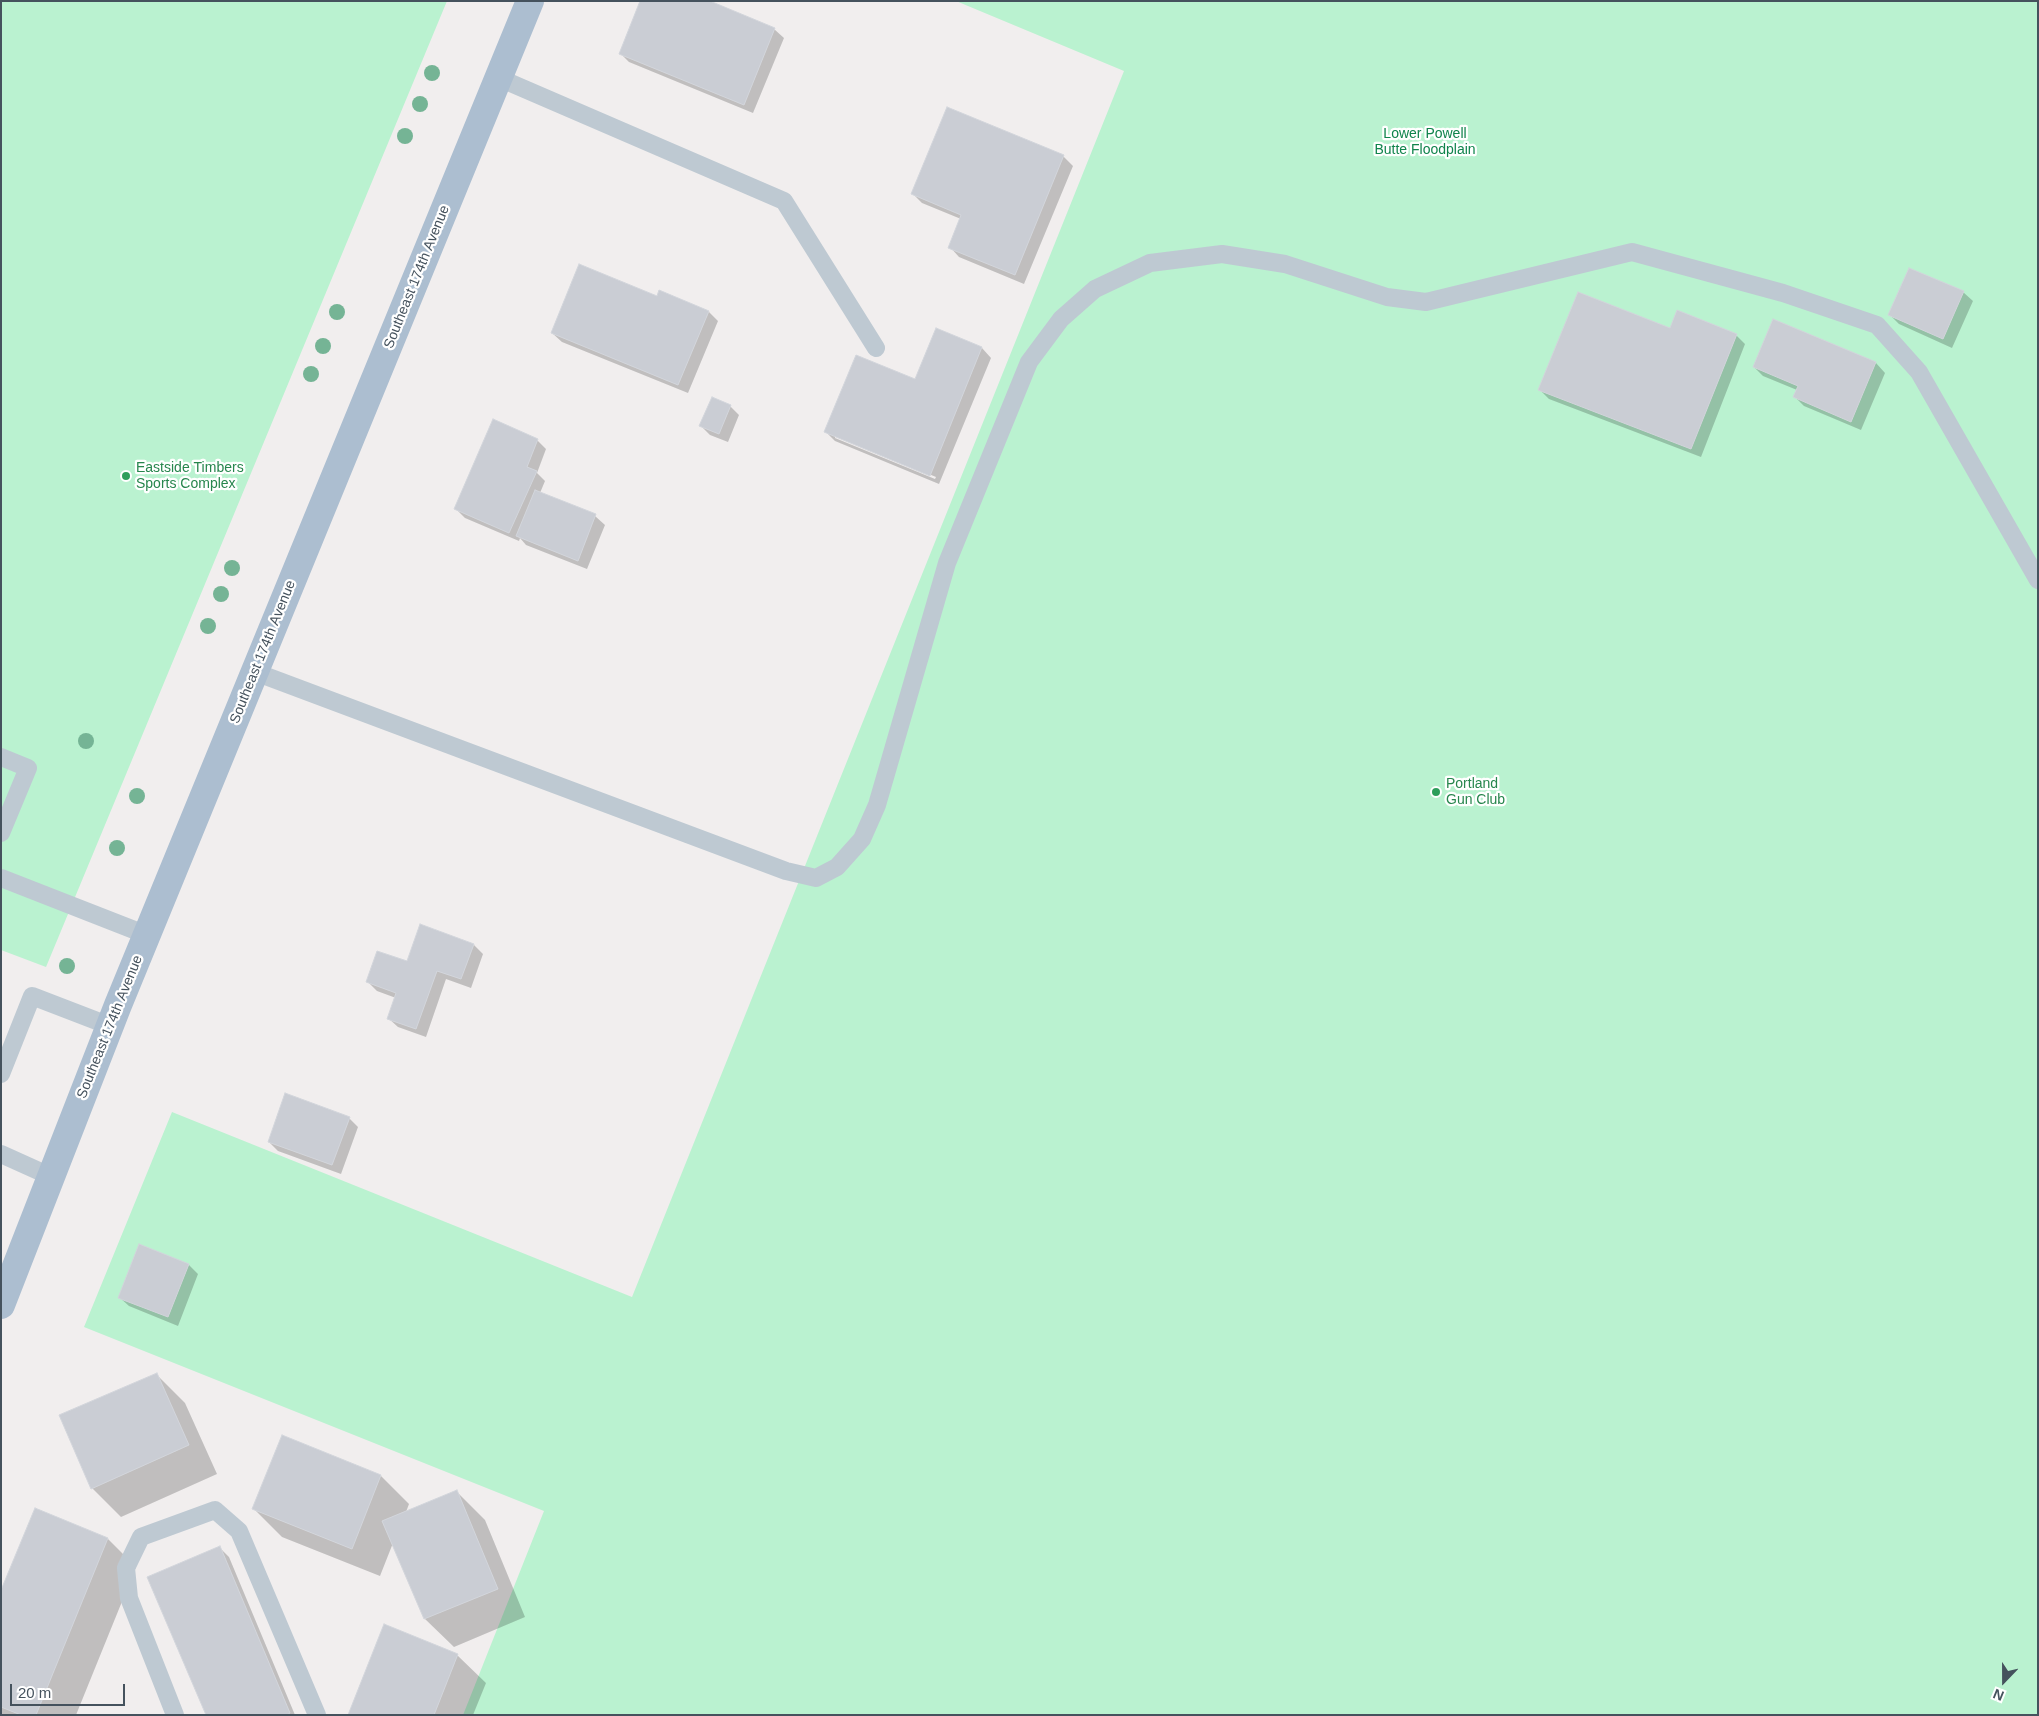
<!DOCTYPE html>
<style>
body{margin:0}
#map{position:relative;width:2039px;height:1716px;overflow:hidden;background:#f1eeee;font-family:Helvetica,sans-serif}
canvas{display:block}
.frame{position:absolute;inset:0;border:2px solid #45525d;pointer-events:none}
.north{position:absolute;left:1979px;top:1656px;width:50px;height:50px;-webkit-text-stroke:4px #fff;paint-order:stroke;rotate:202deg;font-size:14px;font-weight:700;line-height:20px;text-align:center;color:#45525d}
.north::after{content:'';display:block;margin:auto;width:18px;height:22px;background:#45525d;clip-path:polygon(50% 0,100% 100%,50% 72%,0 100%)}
.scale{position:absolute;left:10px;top:1684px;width:115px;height:22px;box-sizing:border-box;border:2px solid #45525d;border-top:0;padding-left:6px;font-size:15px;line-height:18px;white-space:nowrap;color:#45525d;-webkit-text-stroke:4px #fff;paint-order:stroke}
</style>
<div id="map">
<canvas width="2039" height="1716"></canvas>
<div class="frame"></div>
<div class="north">N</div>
<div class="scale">20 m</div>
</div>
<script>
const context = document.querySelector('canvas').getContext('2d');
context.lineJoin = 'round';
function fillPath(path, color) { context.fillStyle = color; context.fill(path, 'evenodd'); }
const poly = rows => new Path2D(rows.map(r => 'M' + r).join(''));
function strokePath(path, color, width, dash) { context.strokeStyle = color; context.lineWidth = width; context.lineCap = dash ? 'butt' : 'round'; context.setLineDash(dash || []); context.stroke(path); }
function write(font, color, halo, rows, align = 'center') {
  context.font = font + ' Helvetica,sans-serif'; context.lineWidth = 4.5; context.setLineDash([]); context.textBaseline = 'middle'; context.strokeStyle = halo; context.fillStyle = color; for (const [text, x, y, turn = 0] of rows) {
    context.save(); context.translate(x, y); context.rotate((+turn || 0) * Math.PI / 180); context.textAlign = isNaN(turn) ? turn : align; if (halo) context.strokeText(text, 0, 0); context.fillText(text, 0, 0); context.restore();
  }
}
const green = poly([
 [1,1,447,1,46,967,1,950],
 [956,1,2038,1,2038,1715,463,1715,544,1511,84,1327,172,1112,632,1297,1124,71]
]);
const shadow = poly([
 [774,29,784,38,753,113,629,62,620,53],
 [1063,156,1073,166,1024,284,959,257,950,247,961,219,922,203,913,194],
 [660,292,709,312,718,321,688,393,562,342,552,333,658,297],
 [1963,292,1973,301,1952,348,1899,324,1890,315],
 [1773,321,1876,363,1885,373,1861,430,1804,406,1795,397,1797,390,1763,376,1754,367],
 [937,329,982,348,991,358,939,484,835,441,826,432,915,381],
 [835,435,936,477,935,479,835,438],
 [1671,330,1736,335,1745,344,1701,457,1549,399,1540,390],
 [730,406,739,415,728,442,710,435,701,426],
 [537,440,546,449,537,473,545,481,540,493,595,516,605,525,587,569,526,545,520,538,519,541,465,518,456,509],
 [474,945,483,954,471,988,446,979,426,1037,398,1027,388,1018,396,998,377,991,368,982,407,963],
 [349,1118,358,1127,341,1174,278,1151,269,1142],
 [139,1246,189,1265,198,1274,178,1326,129,1306,119,1297],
 [156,1374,185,1403,217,1474,121,1517,92,1488],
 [381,1476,409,1504,406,1512,456,1491,485,1520,525,1617,454,1647,425,1619,393,1543,380,1576,282,1537,254,1509],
 [36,1509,108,1539,136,1567,76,1715,1,1715,1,1593],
 [220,1548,229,1557,295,1715,207,1715],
 [457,1655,486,1683,473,1715,349,1715]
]);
const building = poly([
 [640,1,710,1,775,28,744,105,619,54,640,1],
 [947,107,1064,155,1015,275,948,248,961,215,911,194,947,107],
 [579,264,657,296,659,290,709,311,678,385,551,333,579,264],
 [1909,268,1964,291,1943,339,1888,315,1909,268],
 [1578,292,1670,328,1677,310,1737,334,1691,449,1538,390,1578,292],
 [1773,319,1876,362,1851,422,1793,397,1798,386,1753,367,1773,319],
 [936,328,982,347,930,476,824,432,856,355,915,379,936,328],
 [712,397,731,405,719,434,699,426,712,397],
 [493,419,538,439,527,467,537,471,509,533,454,509,493,419],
 [535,490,596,514,578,561,516,536,535,490],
 [420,924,474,944,461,979,437,971,416,1029,387,1019,396,993,366,982,377,951,407,961,420,924],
 [285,1093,350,1117,332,1165,268,1142,285,1093],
 [139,1244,189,1264,168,1317,118,1298,139,1244],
 [157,1373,189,1445,91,1489,59,1415,157,1373],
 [282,1435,381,1475,352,1549,252,1509,282,1435],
 [457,1490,498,1589,424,1619,382,1521,457,1490],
 [35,1508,108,1538,36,1715,21,1715,1,1707,1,1590,35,1508],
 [220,1546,290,1713,287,1715,206,1715,147,1577,220,1546],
 [384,1624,458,1654,434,1715,348,1715,384,1624]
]);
const service = poly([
 [499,78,784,201,876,348],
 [255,672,786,871,816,878,837,867,862,839,877,805,947,563,1029,362,1061,319,1095,289,1150,263,1222,254,1285,264,1387,297,1426,302,1632,252,1783,293,1877,325,1919,372,2038,580],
 [1,757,28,768,1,833],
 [1,878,147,935],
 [1,1074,32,996,110,1026],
 [1,1154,52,1177],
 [175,1715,129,1598,126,1568,141,1537,215,1510,239,1531,317,1715]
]);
const primary = poly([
 [1,1305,118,1005,530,1]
]);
const trees = [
 [432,73],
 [420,104],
 [405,136],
 [337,312],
 [323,346],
 [311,374],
 [232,568],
 [221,594],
 [208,626],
 [86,741],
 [137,796],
 [117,848],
 [67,966]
];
const markers = [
 [126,476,5,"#2e9e5b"],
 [1436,792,5,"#2e9e5b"]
];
const parkNames = [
 ["Lower Powell",1425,134],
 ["Butte Floodplain",1425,150]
];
const streetNames = [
 ["Southeast 174th Avenue",417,277,-68],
 ["Southeast 174th Avenue",263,652,-68],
 ["Southeast 174th Avenue",110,1027,-68]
];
const leisureNames = [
 ["Eastside Timbers",136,468],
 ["Sports Complex",136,484],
 ["Portland",1446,784],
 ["Gun Club",1446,800]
];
fillPath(green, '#baf2d0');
fillPath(shadow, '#0003');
fillPath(building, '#cacdd4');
strokePath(building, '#d2d5db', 1);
strokePath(service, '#bec9d2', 18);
strokePath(primary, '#acbed0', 28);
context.fillStyle = '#75b495';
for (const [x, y] of trees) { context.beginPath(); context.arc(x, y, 8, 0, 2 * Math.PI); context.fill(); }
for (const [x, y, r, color] of markers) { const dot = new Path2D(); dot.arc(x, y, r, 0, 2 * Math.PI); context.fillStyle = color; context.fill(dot); strokePath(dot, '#fff', 2); }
write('14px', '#10844c', '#fff', parkNames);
write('14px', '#45525d', '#fff', streetNames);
write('14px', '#27864d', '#fff', leisureNames, 'left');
</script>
